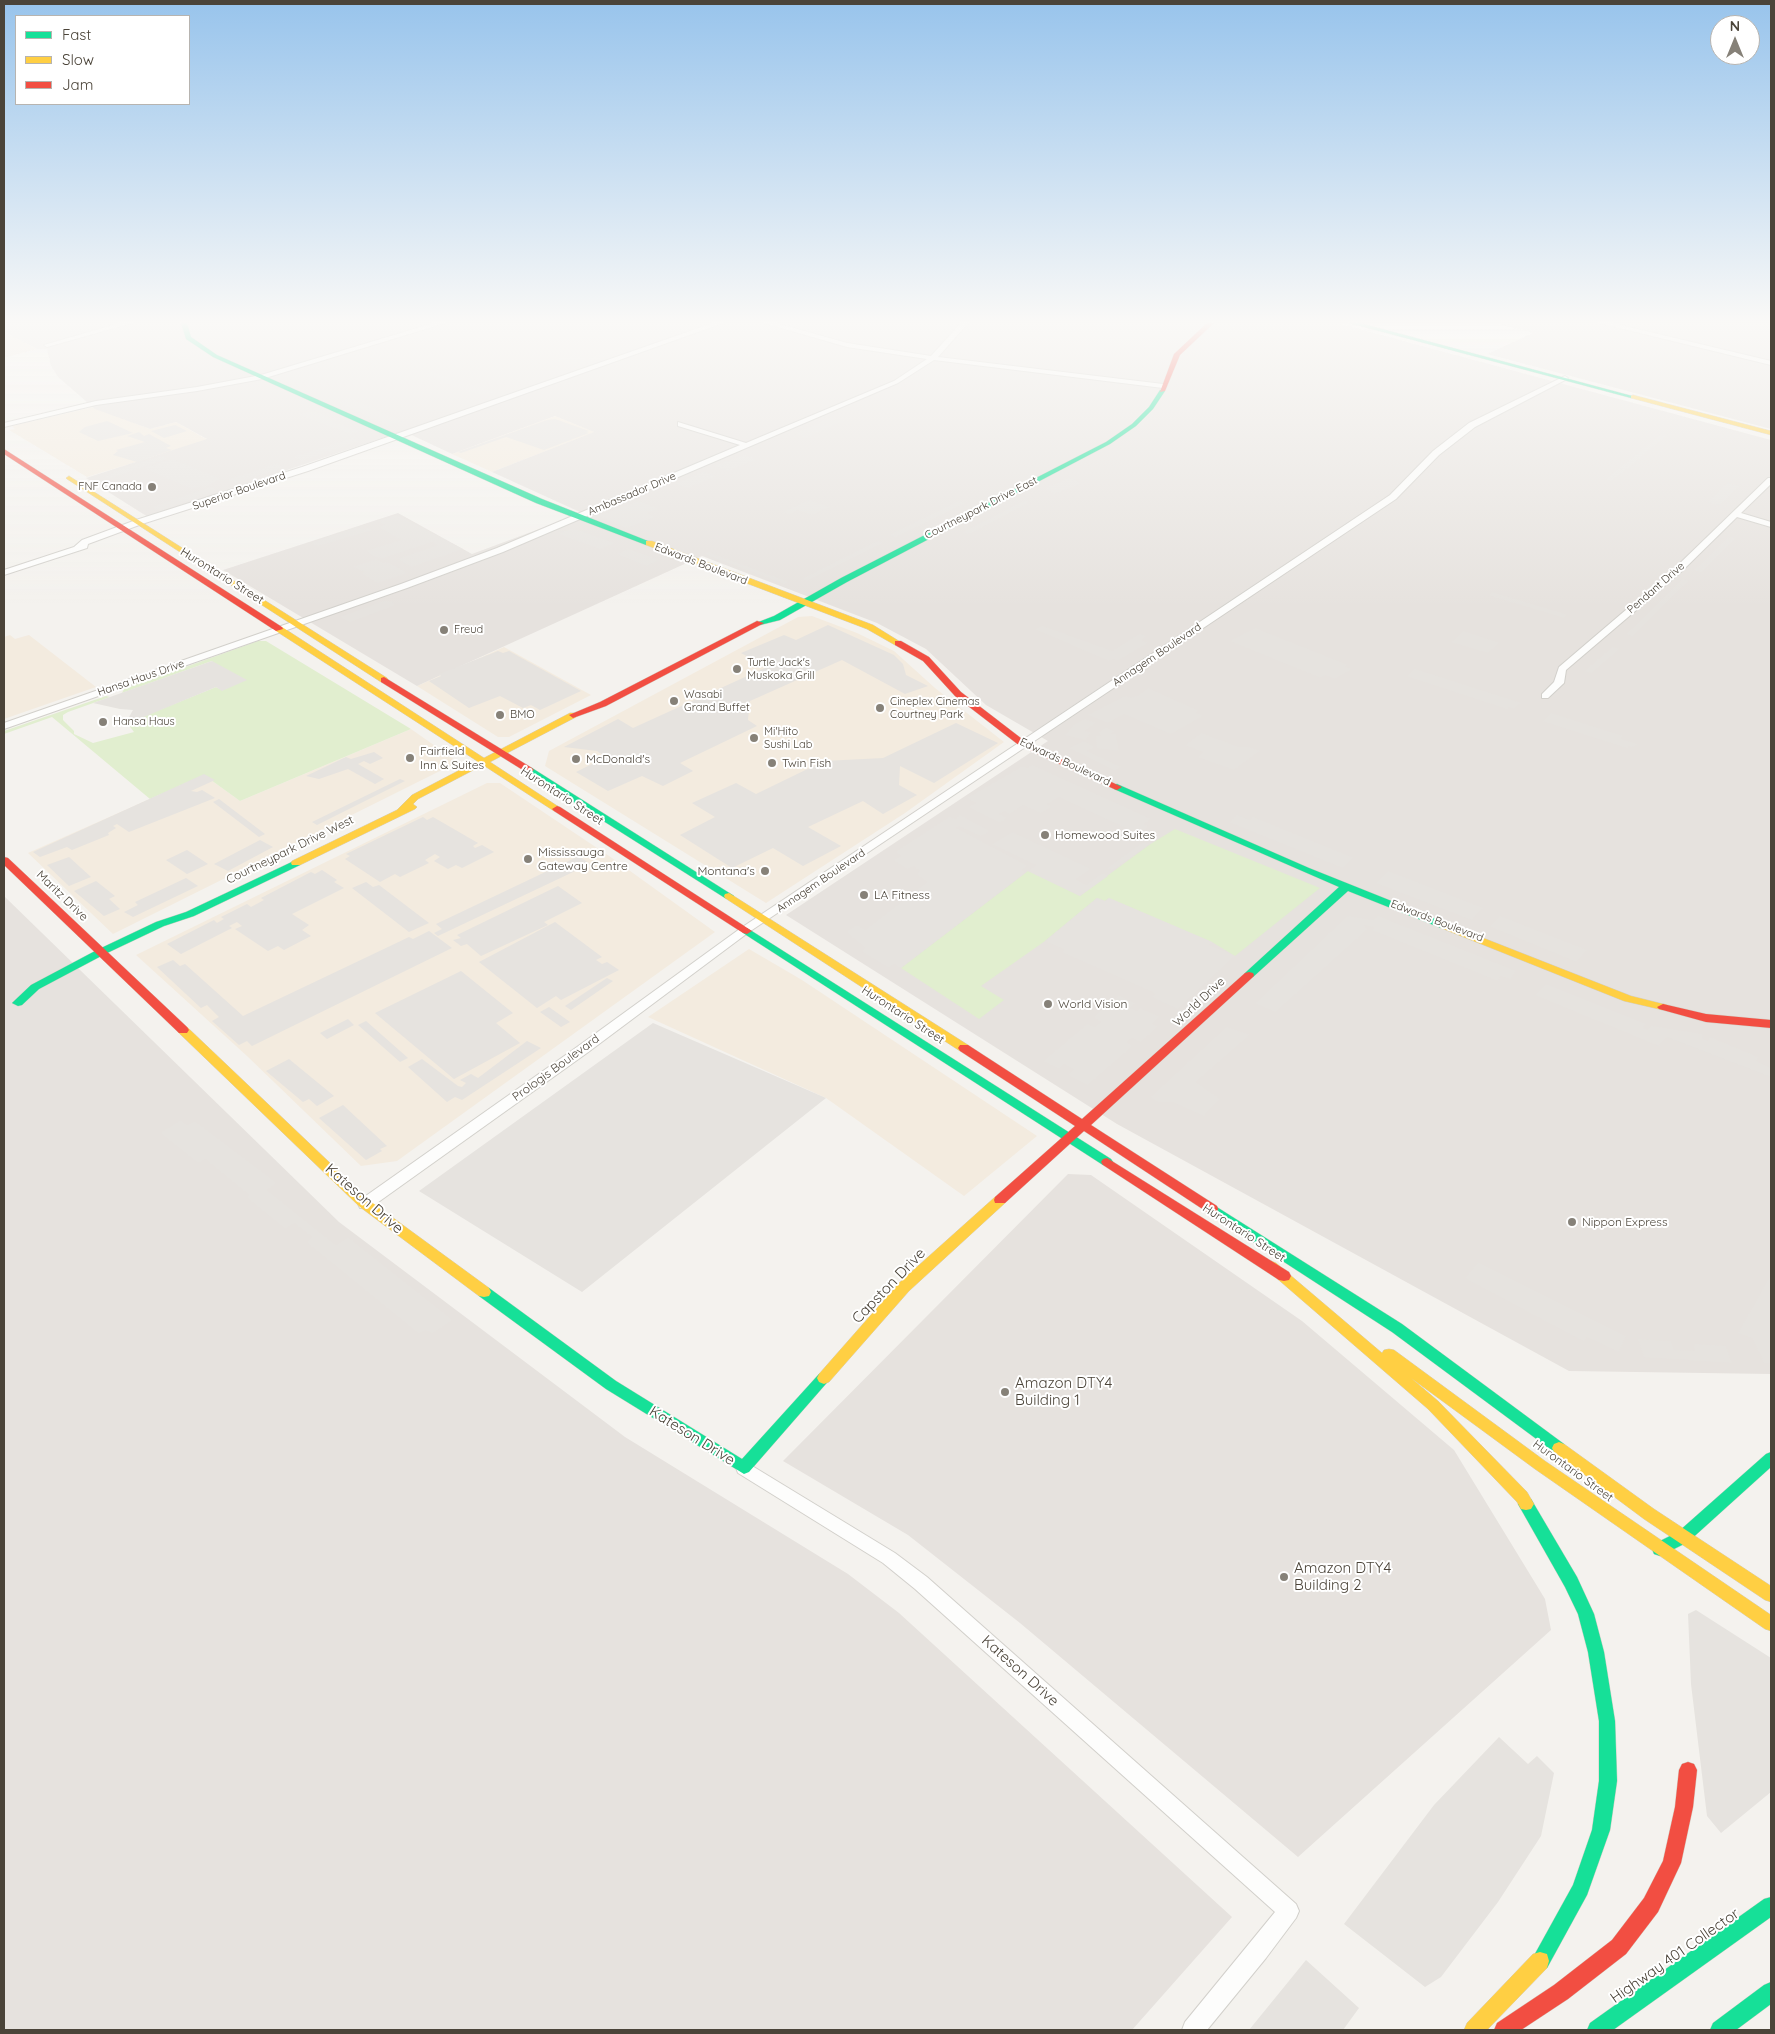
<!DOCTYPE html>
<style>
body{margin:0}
#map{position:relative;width:1775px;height:2034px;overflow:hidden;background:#f4f2ee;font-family:Quicksand,sans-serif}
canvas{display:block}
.frame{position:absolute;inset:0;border:5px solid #4b4439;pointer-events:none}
.legend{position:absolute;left:15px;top:15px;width:175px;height:90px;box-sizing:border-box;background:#fff;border:1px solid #b7b4b0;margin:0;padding:6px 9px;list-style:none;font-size:15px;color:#4b4439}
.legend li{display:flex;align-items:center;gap:10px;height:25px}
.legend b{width:25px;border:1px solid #b7b4b0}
.north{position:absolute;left:1710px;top:15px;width:50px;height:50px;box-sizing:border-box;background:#fff;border:1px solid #b7b4b0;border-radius:50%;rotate:0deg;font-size:14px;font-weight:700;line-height:20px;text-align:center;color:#4b4439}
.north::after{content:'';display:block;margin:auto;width:18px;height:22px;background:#868178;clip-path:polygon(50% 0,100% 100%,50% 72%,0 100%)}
</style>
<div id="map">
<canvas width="1775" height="2034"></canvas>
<div class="frame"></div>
<ul class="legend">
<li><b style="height:6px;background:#16e098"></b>Fast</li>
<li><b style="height:6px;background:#ffcf43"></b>Slow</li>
<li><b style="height:6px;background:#f24e42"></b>Jam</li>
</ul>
<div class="north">N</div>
</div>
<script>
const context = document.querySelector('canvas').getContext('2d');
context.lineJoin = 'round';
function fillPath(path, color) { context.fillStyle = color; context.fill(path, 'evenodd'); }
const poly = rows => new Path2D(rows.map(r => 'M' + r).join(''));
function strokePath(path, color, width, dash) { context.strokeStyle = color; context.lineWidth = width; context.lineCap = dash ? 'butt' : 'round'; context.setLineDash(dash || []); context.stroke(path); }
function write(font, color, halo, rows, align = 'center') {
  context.font = font + ' Quicksand,sans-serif'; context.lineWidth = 4; context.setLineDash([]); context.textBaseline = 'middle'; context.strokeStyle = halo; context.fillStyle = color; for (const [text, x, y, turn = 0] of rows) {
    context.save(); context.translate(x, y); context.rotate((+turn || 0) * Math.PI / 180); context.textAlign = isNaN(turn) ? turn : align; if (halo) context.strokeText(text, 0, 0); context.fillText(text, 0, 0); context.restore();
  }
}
const commercial = poly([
 [4,332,37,349,4,358],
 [93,407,150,429,176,422,208,440,87,477,9,430,15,429,12,426],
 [555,416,595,432,492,472,452,454],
 [812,616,857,633,894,651,935,688,1004,742,905,813,766,903,545,766,549,751,798,617],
 [10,635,15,639,29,635,96,687,4,719,4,637],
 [504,647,591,695,509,737,498,737,417,686],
 [411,729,458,762,113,934,28,853,204,775,240,801],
 [487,783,500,783,612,858,715,932,397,1161,361,1166,247,1056,136,955],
 [749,949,802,980,1037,1136,964,1196,826,1098,648,1017]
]);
const industrial = poly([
 [4,323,1337,323,1771,440,1771,1374,1569,1371,1117,1124,786,915,1048,741,986,705,926,649,877,623,702,556,417,686,223,570,398,513,472,554,582,513,492,472,594,432,555,416,452,454,403,431,148,517,86,478,207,439,176,422,150,429,95,409,58,377,51,366,47,349,37,349,4,332],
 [1496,323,1771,323,1771,429,1487,354,1533,333],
 [4,896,339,1222,625,1437,848,1574,899,1613,1232,1917,1132,2030,4,2030],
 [1068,1174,1091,1175,1302,1321,1454,1450,1545,1599,1551,1630,1298,1857,1020,1623,908,1535,783,1461]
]);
const green = poly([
 [258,641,266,641,411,729,240,801,204,775,150,799,52,717,4,734,4,731,106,696,110,697,68,712,63,715,63,720,74,731,74,734,93,743,134,732,127,723,216,687,222,690,212,661,122,693,124,689],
 [1175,829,1320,888,1235,956,1212,942,1109,898,1105,901,1097,898,1045,941,981,986,1004,1000,979,1019,901,968,1028,871,1080,896,1149,845]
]);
const parking = poly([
 [4,323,8,323,48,338,38,340,4,328],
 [1237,323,1276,323,1282,326,1288,323,1305,323,1262,340,1224,331],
 [156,328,177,345,174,346,181,351,185,350,191,358,195,358,209,368,195,372,143,330],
 [1088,332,1160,344,1156,347,1146,347,1082,336],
 [636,341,643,343,577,367,554,360,574,355,587,359],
 [432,372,497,393,480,395,439,382,442,380,424,374],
 [349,398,402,421,389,425,339,403],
 [308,412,316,412,337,420,333,422,359,431,351,434,299,415],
 [831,418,843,421,806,438,796,433],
 [555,419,589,431,586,432,589,433,544,450,506,437,461,453,458,452,547,420],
 [107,421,133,433,98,441,79,432,85,427],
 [175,425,187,431,164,438,151,431],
 [139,432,144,436,149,434,171,446,166,448,172,450,137,462,113,455,118,451,116,450,145,442,127,436],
 [1660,435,1667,436,1612,481,1605,479],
 [352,438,360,441,301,461,293,457],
 [744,455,756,459,728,471,715,466],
 [161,456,167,459,109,479,104,477,114,473,112,472],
 [172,459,221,479,205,487,201,486,192,489,144,468],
 [276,464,284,467,236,483,228,480],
 [703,472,716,476,688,488,675,484],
 [1069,478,1082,483,1054,494,1045,488],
 [1727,483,1740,486,1720,505,1707,502],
 [210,487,217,490,159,511,152,507],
 [809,500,829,507,812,515,798,510,789,514,783,512],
 [639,501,658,509,647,513,655,517,627,528,599,516],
 [959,501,965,503,896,537,889,535],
 [1024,501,1030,502,969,534,963,532],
 [394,516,401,517,463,549,411,567,398,559,438,545,432,542,383,558,375,557,366,551,401,540,379,527,385,525,378,521],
 [357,527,363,530,369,528,372,530,318,546,311,543],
 [570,529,578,530,614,543,600,549,559,534],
 [1728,537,1735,538,1701,572,1694,570],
 [877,541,883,543,807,581,802,579],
 [629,549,659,560,646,566,617,554],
 [708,552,789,582,785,584,704,554],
 [377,559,383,563,388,562,407,573,377,583,361,573,365,572,353,567],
 [1682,579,1689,581,1633,636,1626,634],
 [1492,592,1568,615,1564,618,1488,595],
 [387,600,396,605,350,622,340,617],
 [828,625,894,655,903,664,906,675,928,686,905,694,842,660,750,701,748,720,757,726,680,763,693,771,663,786,642,776,608,791,576,772,606,757,597,751,564,747,618,719,633,728,767,667,741,653,784,635,796,640],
 [1043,626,1112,651,1139,634,1146,636,1142,641,1148,643,1117,661,1113,659,1109,661,1035,629],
 [1255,628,1348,665,1345,667,1352,669,1335,679,1325,675,1321,678,1230,641],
 [1463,631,1500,643,1488,653,1451,642],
 [1612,647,1620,649,1592,673,1584,671],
 [498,651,503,653,509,651,581,691,540,710,531,705,523,708,500,696,469,708,429,681,441,676,439,674],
 [212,661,247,680,222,691,216,687,134,721,129,717,133,710,120,709,93,703],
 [1415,668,1415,669,1521,703,1514,709,1509,707,1507,709,1406,676],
 [1148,688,1199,711,1196,713,1203,716,1171,734,1124,714,1108,723,1088,715,1125,696,1131,698,1137,696],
 [1551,713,1623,736,1621,739,1637,744,1634,747,1629,746,1627,748,1542,721],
 [1084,719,1096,723,1085,731,1091,733,1086,740,1065,735,1073,725],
 [956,723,998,743,934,783,900,766,899,785,917,795,883,814,863,801,808,827,841,846,803,866,773,848,732,868,680,835,715,817,692,803,736,783,756,794,824,761,883,758],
 [1106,727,1114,731,1111,734,1116,734,1119,751,1097,748,1096,736,1101,736,1099,732],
 [1201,733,1239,747,1248,747,1260,751,1234,770,1198,757,1203,752,1185,745],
 [1084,741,1095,747,1087,751,1121,767,1115,771,1069,748],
 [374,752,383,758,370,764,364,761,358,764,384,779,375,784,348,769,319,779,306,776,346,757,351,759],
 [1032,765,1151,819,1144,824,1149,827,1139,834,1059,797,1047,804,1052,807,1041,813,1023,805,1010,814,1004,811,999,814,1007,818,1000,823,968,807,976,803,967,798,1023,766,1027,768],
 [204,774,215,780,191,791,197,792,202,790,215,798,129,832,117,824,113,826,116,828,108,833,109,835,72,850,67,847,40,857,33,852],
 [400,779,405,781,317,825,312,822],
 [219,799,265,834,259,837,213,802],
 [960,815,990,831,981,836,959,826,956,828,1028,866,1022,870,1025,873,901,968,894,964,889,968,861,951,865,948,846,932,857,925,865,930,927,882,916,874,920,871,913,866,907,869,893,860,901,856,895,852,949,817,955,819],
 [1237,815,1250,820,1253,817,1354,858,1343,868,1229,822],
 [423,817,427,820,433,817,478,843,473,846,475,848,482,845,494,852,462,868,456,865,448,869,434,861,440,857,435,854,425,860,429,863,400,877,395,874,380,882,345,859,350,856,346,854],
 [1012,832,1091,869,1076,879,1086,885,1102,873,1108,876,1080,896,1028,871,1036,865,992,844],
 [260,840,273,847,228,871,214,864],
 [1143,842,1149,845,1113,870,1107,868],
 [187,850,208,864,187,874,166,860],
 [579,856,590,864,438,936,434,933,442,929,436,924],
 [69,857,91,877,69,886,47,865],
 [322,870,337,880,334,882,344,888,292,914,309,925,302,930,311,936,284,950,278,946,268,951,235,929,242,926,237,922,229,926,232,928,181,954,167,944,214,920,217,923,224,919,221,917,247,904,251,907,264,900,261,898,311,872,315,874],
 [1388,871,1483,908,1472,920,1376,883],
 [186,878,198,886,133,917,124,912,138,905,135,902],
 [96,881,115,896,109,899,120,909,104,916,74,891],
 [366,882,373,887,379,885,429,923,409,932,352,888],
 [558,886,582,903,544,922,548,925,481,956,467,944,461,946,453,940,461,938,457,935],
 [1097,898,1105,901,1109,898,1212,942,1209,945,1235,956,1178,1009,1152,997,1155,993,1062,952,1064,949,1045,941],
 [1347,916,1372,920,1378,916,1516,971,1511,979,1501,976,1498,981,1372,930,1374,927,1363,925,1368,929,1276,1012,1255,1003],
 [1500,916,1587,950,1577,962,1489,926],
 [555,922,602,957,596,960,602,964,607,962,619,970,561,1000,556,996,537,1008,479,962],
 [429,931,452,948,252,1046,247,1041,239,1045,212,1021,219,1017,207,1005,201,1008,157,967,173,960,180,966,185,964,243,1016,409,937,413,939],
 [461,971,513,1013,496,1023,520,1043,454,1079,375,1013],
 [607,978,613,981,571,1010,565,1006],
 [1546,984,1646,1024,1643,1028,1648,1030,1652,1026,1702,1034,1703,1039,1708,1041,1710,1037,1758,1057,1756,1061,1771,1068,1771,1077,1667,1037,1659,1046,1535,995],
 [1119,995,1135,1003,1130,1008,1136,1011,1140,1008,1160,1017,1152,1024,1158,1027,1141,1042,1132,1038,1127,1042,1133,1046,1088,1085,1068,1075,1074,1069,1064,1064,1059,1069,1043,1061,1087,1024,1094,1027,1101,1022,1093,1017],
 [549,1007,570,1022,561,1027,540,1012],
 [348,1019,354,1025,327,1039,320,1033],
 [366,1021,408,1058,400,1062,358,1025],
 [653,1023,826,1098,582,1292,419,1191],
 [1226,1027,1250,1035,1196,1082,1220,1099,1204,1116,1173,1102,1158,1102,1150,1097],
 [527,1041,541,1048,462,1100,455,1097,447,1102,408,1067,422,1059,458,1086,462,1087,466,1083,460,1080,471,1074,478,1078],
 [289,1059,334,1096,317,1106,309,1099,303,1102,266,1071],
 [343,1105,387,1146,380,1149,382,1151,366,1160,319,1118],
 [181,1120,187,1125,195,1121,277,1183,267,1190,336,1245,348,1237,453,1320,433,1333,425,1330,419,1334,306,1242,312,1237,294,1223,285,1229,246,1197,249,1195,205,1159,198,1163,160,1133],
 [1478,1262,1626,1336,1619,1352,1587,1337,1583,1341,1465,1278],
 [1771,1274,1771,1363,1764,1363,1752,1338,1738,1333],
 [1638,1339,1671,1341,1674,1350,1695,1351,1694,1344,1726,1346,1732,1363,1644,1357],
 [1696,1610,1771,1658,1771,1792,1721,1833,1707,1816,1691,1684,1688,1614],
 [1499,1737,1528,1764,1537,1756,1554,1773,1541,1836,1498,1902,1441,1977,1425,1987,1344,1924,1434,1805],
 [1306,1960,1359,2008,1343,2030,1249,2030]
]);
const street = poly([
 [120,323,132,323,47,347,44,345,120,323],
 [434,323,445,323,262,379,197,391,96,405,4,427,4,423,96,401,197,387,261,375,434,323],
 [713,323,723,323,308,471,142,524,88,544,87,548,4,575,4,570,74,547,82,540,136,520,302,467,713,323],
 [764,323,776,323,847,343,931,356,961,323,968,323,938,357,1163,384,1166,386,1163,388,934,360,898,383,503,552,407,588,4,729,4,723,401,584,497,548,740,445,678,426,678,422,746,443,894,381,927,359,847,347,764,323],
 [1599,323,1612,323,1771,361,1771,365,1599,323],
 [1565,376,1568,378,1567,379,1475,427,1439,455,1396,499,749,932,587,1053,370,1208,360,1208,358,1204,360,1200,577,1047,741,928,1390,495,1433,451,1469,423,1565,376],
 [1768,478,1771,478,1771,484,1741,513,1771,522,1771,527,1737,517,1681,572,1566,670,1564,683,1548,698,1542,698,1542,694,1554,682,1559,667,1675,568,1768,478],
 [744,1461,895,1553,927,1577,1296,1904,1299,1911,1296,1918,1266,1958,1207,2030,1182,2030,1185,2022,1275,1912,915,1589,883,1563,738,1473,736,1468,738,1463,744,1461]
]);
const fast = poly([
 [181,323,187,323,191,337,217,355,542,499,653,543,646,545,536,503,213,357,186,339,181,323],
 [1349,323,1360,323,1636,397,1631,398,1349,323],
 [1160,390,1165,391,1153,409,1136,426,1110,444,847,582,780,620,760,625,756,623,774,616,841,578,1106,442,1132,424,1149,407,1160,390],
 [529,767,532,768,734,896,729,899,725,898,526,772,524,770,529,767],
 [1117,784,1309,868,1449,924,1450,926,1445,929,1441,928,1348,891,1253,977,1245,977,1244,975,1245,973,1339,887,1114,789,1114,785,1117,784],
 [296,860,301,863,300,865,194,916,164,926,105,954,39,989,22,1005,18,1006,12,1003,31,985,97,950,156,922,186,912,296,860],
 [747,928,1111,1159,1113,1162,1111,1165,1103,1165,743,933,742,931,747,928],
 [1212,1204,1402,1324,1564,1444,1566,1448,1564,1452,1559,1454,1554,1452,1392,1332,1207,1212,1206,1209,1207,1206,1212,1204],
 [484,1287,489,1288,616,1381,742,1459,819,1374,824,1372,829,1374,831,1378,749,1472,744,1474,606,1389,479,1296,477,1292,479,1288,484,1287],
 [1771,1452,1771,1467,1688,1542,1660,1556,1654,1554,1652,1549,1654,1544,1678,1532,1766,1454,1771,1452],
 [1526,1498,1531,1499,1577,1577,1594,1614,1604,1652,1615,1721,1617,1781,1610,1830,1587,1895,1547,1968,1540,1970,1533,1968,1531,1961,1573,1885,1592,1830,1599,1781,1599,1721,1588,1652,1578,1614,1565,1587,1518,1504,1521,1499,1526,1498],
 [1771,1897,1771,1917,1613,2030,1587,2030,1590,2023,1764,1899,1771,1897],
 [1771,1982,1771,2004,1736,2030,1710,2030,1713,2023,1764,1985,1771,1982]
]);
const slow = poly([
 [1633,395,1771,431,1771,435,1631,398,1631,396,1633,395],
 [69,476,387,678,388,680,387,682,381,682,67,479,66,478,69,476],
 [646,541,652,541,873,625,902,643,895,645,867,629,646,545,646,541],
 [276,627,282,627,484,758,570,713,576,713,576,717,490,762,562,809,560,811,554,811,483,765,418,799,413,804,417,807,415,809,300,865,292,865,291,863,292,861,397,810,412,795,477,761,276,631,276,627],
 [729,893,968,1045,970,1048,968,1051,960,1051,725,898,724,896,725,894,729,893],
 [1445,923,1631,996,1667,1005,1669,1007,1663,1010,1624,1001,1441,928,1440,926,1441,924,1445,923],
 [183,1026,187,1027,370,1201,489,1288,491,1292,489,1296,484,1297,479,1296,360,1207,179,1033,177,1030,183,1026],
 [1000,1195,1005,1197,1006,1200,1005,1203,909,1291,829,1382,824,1384,819,1382,817,1378,819,1374,899,1283,995,1197,1000,1195],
 [1271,1261,1276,1263,1382,1353,1384,1350,1389,1349,1394,1350,1545,1461,1771,1615,1771,1631,1765,1629,1535,1469,1411,1378,1438,1401,1527,1492,1534,1504,1531,1509,1526,1510,1521,1509,1517,1502,1428,1409,1266,1269,1264,1266,1266,1263,1271,1261],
 [1559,1442,1564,1444,1654,1509,1771,1586,1771,1602,1765,1600,1644,1519,1554,1452,1552,1448,1554,1444,1559,1442],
 [1540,1952,1547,1954,1549,1961,1547,1968,1487,2030,1464,2030,1467,2023,1533,1954,1540,1952]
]);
const jam = poly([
 [1207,323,1214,323,1180,355,1165,391,1160,392,1174,354,1207,323],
 [4,449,282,627,283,629,276,631,4,454,4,449],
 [757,621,764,623,606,706,573,718,569,715,600,702,757,621],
 [895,641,901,641,929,657,961,692,1026,742,1122,787,1117,790,1114,789,1020,746,955,696,923,661,895,645,895,641],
 [384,677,532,768,534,770,529,773,526,772,381,682,381,678,384,677],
 [557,806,560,807,752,931,747,934,743,933,554,811,552,809,557,806],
 [4,857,8,858,187,1027,189,1030,187,1033,179,1033,4,865,4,857],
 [1249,972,1253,973,1254,975,1253,977,1091,1125,1217,1206,1218,1209,1217,1212,1207,1212,1084,1131,1005,1203,995,1203,994,1200,995,1197,1075,1126,960,1051,958,1048,960,1045,968,1045,1082,1119,1245,973,1249,972],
 [1663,1004,1706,1014,1771,1020,1771,1028,1706,1022,1659,1009,1657,1007,1663,1004],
 [1107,1158,1289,1272,1291,1276,1289,1280,1284,1281,1279,1280,1103,1165,1101,1162,1103,1159,1107,1158],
 [1688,1762,1694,1764,1697,1770,1693,1807,1681,1863,1658,1912,1626,1954,1568,1999,1521,2030,1494,2030,1497,2023,1554,1985,1612,1940,1644,1898,1663,1861,1675,1807,1679,1770,1682,1764,1688,1762]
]);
const markers = [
 [152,487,5,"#868178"],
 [444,630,5,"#868178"],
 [737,669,5,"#868178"],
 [674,701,5,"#868178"],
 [880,708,5,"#868178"],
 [500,715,5,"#868178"],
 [103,722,5,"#868178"],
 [754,738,5,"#868178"],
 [410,758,5,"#868178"],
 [576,759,5,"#868178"],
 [772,763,5,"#868178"],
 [1045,835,5,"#868178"],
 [528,859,5,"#868178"],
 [765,871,5,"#868178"],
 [864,895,5,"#868178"],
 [1048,1004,5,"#868178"],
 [1572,1222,5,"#868178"],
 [1005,1392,5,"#868178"],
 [1284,1577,5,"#868178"]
];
const farPoinames = [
 ["FNF Canada",142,487,"right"],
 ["Freud",454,630],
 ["Turtle Jack's",747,663],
 ["Muskoka Grill",747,676],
 ["Wasabi",684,695],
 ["Grand Buffet",684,708],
 ["Cineplex Cinemas",890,702],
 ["Courtney Park",890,715],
 ["BMO",510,715],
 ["Hansa Haus",113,722],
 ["Mi'Hito",764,732],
 ["Sushi Lab",764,745]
];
const farStreetnames = [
 ["Superior Boulevard",239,491,-19],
 ["Ambassador Drive",632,494,-23],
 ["Courtneypark Drive East",981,508,-27],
 ["Edwards Boulevard",701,564,21],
 ["Pendant Drive",1656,588,-41],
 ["Annagem Boulevard",1157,655,-34],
 ["Hansa Haus Drive",141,678,-19],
 ["Edwards Boulevard",1065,762,25],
 ["Annagem Boulevard",821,881,-34],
 ["Edwards Boulevard",1437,921,21]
];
const streetNames = [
 ["Hurontario Street",222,576,32],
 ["Hurontario Street",562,796,33],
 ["Courtneypark Drive West",290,850,-26],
 ["Maritz Drive",62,896,44],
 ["World Drive",1199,1002,-43],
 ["Hurontario Street",903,1015,33],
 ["Prologis Boulevard",556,1068,-36],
 ["Hurontario Street",1244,1233,33],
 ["Hurontario Street",1573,1471,36]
];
const poiNames = [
 ["Fairfield",420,751],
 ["Inn & Suites",420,765],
 ["McDonald's",586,759],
 ["Twin Fish",782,763],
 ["Homewood Suites",1055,835],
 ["Mississauga",538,852],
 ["Gateway Centre",538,866],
 ["Montana's",755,871,"right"],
 ["LA Fitness",874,895],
 ["World Vision",1058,1004],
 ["Nippon Express",1582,1222]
];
const nearStreetnames = [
 ["Kateson Drive",364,1199,41],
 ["Capston Drive",889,1286,-46],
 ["Kateson Drive",692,1436,32],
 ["Kateson Drive",1020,1671,42],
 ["Highway 401 Collector",1675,1956,-35]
];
const nearPoinames = [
 ["Amazon DTY4",1015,1383],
 ["Building 1",1015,1400],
 ["Amazon DTY4",1294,1568],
 ["Building 2",1294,1585]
];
fillPath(commercial, '#f3ebdf');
fillPath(industrial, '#e6e2de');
fillPath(green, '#e1eecf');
fillPath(parking, '#e6e3df');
strokePath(street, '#d2d0cb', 2);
strokePath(fast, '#d3cfc5', 1);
strokePath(slow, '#d3cfc5', 1);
strokePath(jam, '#d3cfc5', 1);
fillPath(street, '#fdfdfc');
fillPath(fast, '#16e098');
fillPath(slow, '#ffcf43');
fillPath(jam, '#f24e42');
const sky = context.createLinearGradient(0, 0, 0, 608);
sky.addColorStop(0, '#98c4ec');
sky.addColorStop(0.53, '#faf9f7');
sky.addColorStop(1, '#faf9f700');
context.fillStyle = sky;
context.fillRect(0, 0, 1775, 608);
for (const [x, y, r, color] of markers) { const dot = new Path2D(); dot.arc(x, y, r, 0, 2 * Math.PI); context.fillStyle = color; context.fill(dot); strokePath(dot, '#fff', 2); }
write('11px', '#4b4439', '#fff', farPoinames, 'left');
write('11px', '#4b4439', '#fff', farStreetnames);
write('12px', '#4b4439', '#fff', streetNames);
write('12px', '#4b4439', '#fff', poiNames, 'left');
write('15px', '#4b4439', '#fff', nearStreetnames);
write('15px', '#4b4439', '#fff', nearPoinames, 'left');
</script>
